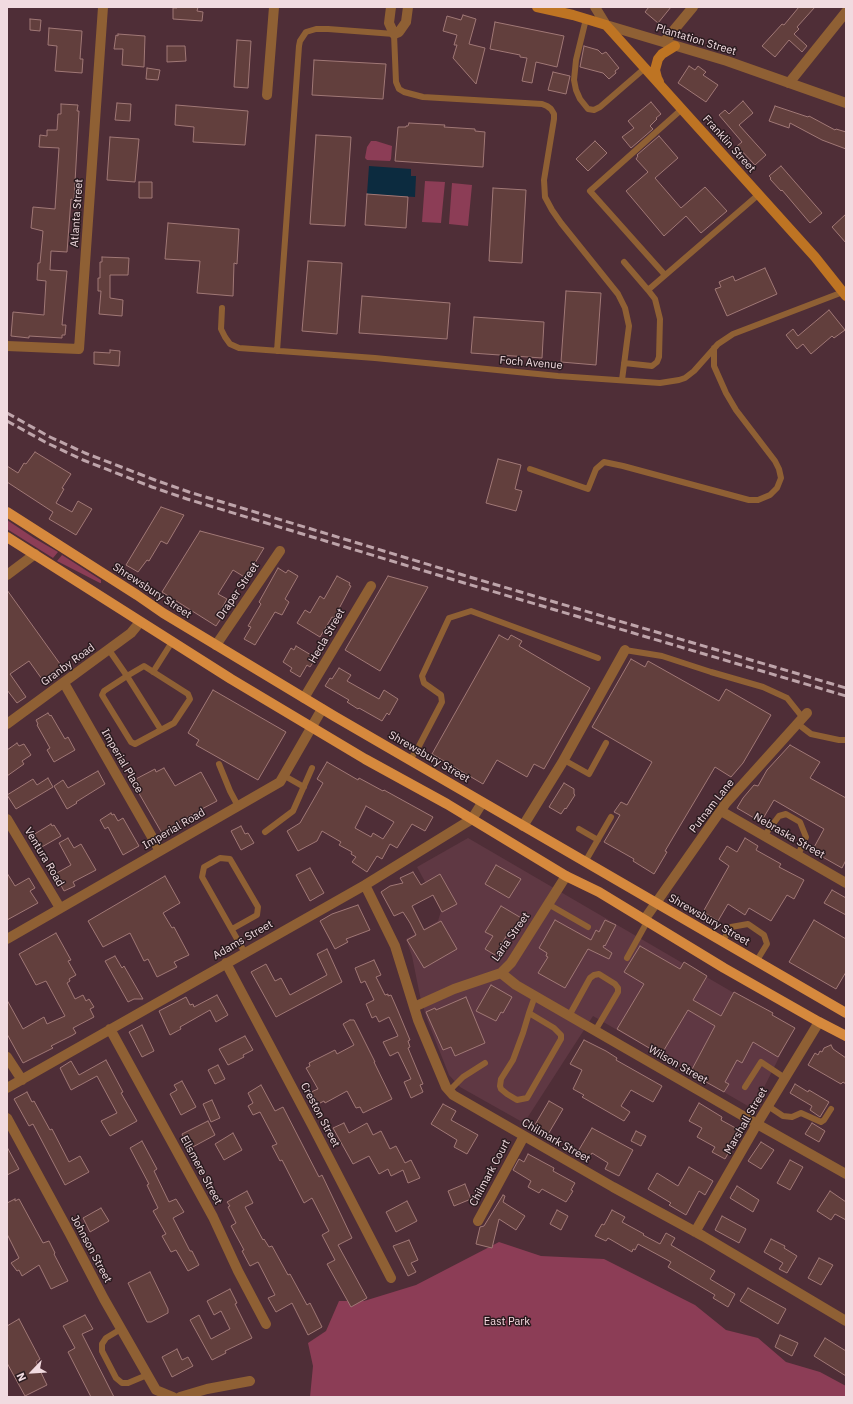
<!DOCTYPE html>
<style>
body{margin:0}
#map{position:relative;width:853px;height:1404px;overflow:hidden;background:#4f2e37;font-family:"IBM Plex Sans",sans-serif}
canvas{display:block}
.frame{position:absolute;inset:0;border:8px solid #f1dbe0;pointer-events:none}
.north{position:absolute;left:12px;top:1352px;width:40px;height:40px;-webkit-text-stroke:3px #2a1b1f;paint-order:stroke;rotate:245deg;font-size:11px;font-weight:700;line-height:16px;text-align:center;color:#f1dbe0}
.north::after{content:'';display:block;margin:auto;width:14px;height:18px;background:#f1dbe0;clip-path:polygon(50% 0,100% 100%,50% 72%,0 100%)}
</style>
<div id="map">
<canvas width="853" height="1404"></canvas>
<div class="frame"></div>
<div class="north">N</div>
</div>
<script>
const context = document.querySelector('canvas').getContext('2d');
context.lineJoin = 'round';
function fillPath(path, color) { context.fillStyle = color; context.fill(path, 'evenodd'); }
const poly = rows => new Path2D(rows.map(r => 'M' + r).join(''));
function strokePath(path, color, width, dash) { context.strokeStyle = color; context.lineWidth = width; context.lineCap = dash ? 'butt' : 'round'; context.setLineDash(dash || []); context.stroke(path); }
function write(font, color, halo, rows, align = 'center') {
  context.font = font + ' "IBM Plex Sans",sans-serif'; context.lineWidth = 3; context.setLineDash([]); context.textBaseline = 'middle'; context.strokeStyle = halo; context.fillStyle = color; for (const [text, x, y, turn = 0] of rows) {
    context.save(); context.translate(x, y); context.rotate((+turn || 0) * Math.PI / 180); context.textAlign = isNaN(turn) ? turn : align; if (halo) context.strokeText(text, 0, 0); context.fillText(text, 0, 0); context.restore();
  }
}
const built = poly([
 [468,838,794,1028,753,1109,593,1016,524,1123,460,1087,449,1075,427,1019,420,996,412,956,406,939,438,921,441,911,417,867]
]);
const green = poly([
 [371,141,376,141,392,146,391,159,390,161,367,160,365,158,367,147],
 [425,181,445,182,441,223,422,222],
 [452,183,472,185,468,226,449,224],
 [7,520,34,538,58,552,53,558,7,529],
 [62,555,101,580,101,583,100,583,57,561],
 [499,1242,541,1256,604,1259,695,1305,726,1330,758,1338,786,1362,820,1372,846,1386,846,1397,310,1397,313,1366,308,1343,326,1331,339,1301,364,1301,416,1285]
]);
const water = poly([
 [369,166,411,169,411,176,416,176,415,197,367,194]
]);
const building = poly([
 [177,7,198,7,197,11,203,12,202,21,173,19,173,8,177,8,177,7],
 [649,7,671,7,658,23,645,12,649,7],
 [799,7,815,7,797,27,799,29,794,34,807,46,802,52,789,40,775,57,762,46,782,24,784,25,799,7],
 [463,15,476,19,469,44,485,48,476,84,453,58,457,45,454,45,457,35,443,31,447,16,461,20,463,15],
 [30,19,41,20,40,31,30,30,30,19],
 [495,22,564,36,557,67,536,62,532,83,522,81,527,58,520,57,520,55,490,49,495,22],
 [49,28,82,31,80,59,83,59,82,73,55,71,57,46,48,45,49,28],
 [118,34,145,36,144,67,122,65,123,49,114,49,116,35,118,36,118,34],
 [237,40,251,41,248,88,234,87,237,40],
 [167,46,185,46,186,61,167,62,167,46],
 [584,46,598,50,602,54,606,52,619,68,615,71,616,73,609,79,603,73,580,67,584,46],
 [314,60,386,64,383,99,312,95,314,60],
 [689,66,695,70,698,66,706,72,703,75,718,85,706,102,678,83,689,66],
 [147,68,160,70,158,80,146,79,147,68],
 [553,72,570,76,566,94,548,90,553,72],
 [743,101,753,113,739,125,766,155,755,165,737,146,742,142,719,115,725,110,729,114,743,101],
 [651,102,661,114,656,118,657,119,650,126,653,129,631,148,622,137,634,128,628,121,651,102],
 [117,103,131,104,130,121,115,120,117,103],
 [61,104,78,105,77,111,79,111,74,200,71,199,67,252,51,251,50,270,67,271,62,325,66,325,65,335,62,335,62,338,29,336,29,338,11,336,13,312,44,315,46,281,37,280,38,263,40,263,43,231,31,228,33,207,55,209,59,148,39,147,40,135,47,136,47,130,57,130,58,114,61,114,61,104],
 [176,105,248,111,245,145,193,142,194,127,175,125,176,105],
 [775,106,808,117,809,116,835,130,836,129,846,132,846,149,822,140,790,123,789,128,769,121,775,106],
 [409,123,445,125,444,127,475,129,475,131,485,132,483,167,395,161,398,127,406,127,406,126,408,126,409,123],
 [316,135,351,137,345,226,310,224,316,135],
 [659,136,678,158,655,178,681,208,705,187,727,211,701,233,686,216,664,236,626,191,648,172,636,159,638,156,637,155,659,136],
 [110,137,139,139,135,182,107,180,110,137],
 [595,141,607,153,588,171,576,159,595,141],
 [781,166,822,213,810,223,782,190,781,191,770,179,771,178,769,176,781,166],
 [139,182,152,182,152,198,139,198,139,182],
 [493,188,526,190,522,263,489,261,493,188],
 [367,194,408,197,406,228,365,225,367,194],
 [846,214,846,243,832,227,846,214],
 [168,223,239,229,237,264,234,263,233,296,197,293,200,261,165,259,168,223],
 [102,257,129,258,128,275,110,275,110,298,123,300,122,316,99,314,101,291,98,291,98,278,100,278,100,262,102,262,102,257],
 [308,261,342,263,337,334,302,331,308,261],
 [765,268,777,294,727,316,715,289,721,287,719,282,733,276,735,281,765,268],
 [566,291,601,293,596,365,561,362,566,291],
 [362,296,450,303,447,339,359,333,362,296],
 [829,310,845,330,834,338,832,336,811,354,803,344,797,349,786,335,793,329,798,336,829,310],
 [474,317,544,322,542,358,471,353,474,317],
 [110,350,120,351,119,366,94,364,94,352,110,353,110,350],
 [35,452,71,474,62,488,64,489,56,503,72,512,78,501,92,509,76,535,49,519,53,512,7,482,7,466,18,473,24,463,26,464,35,452],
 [498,459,521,465,515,489,522,491,516,511,486,503,498,459],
 [161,507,184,515,167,544,161,541,149,561,147,560,138,572,126,565,161,507],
 [200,531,264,548,246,578,233,570,218,594,227,599,222,608,226,611,216,626,162,592,200,531],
 [278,568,286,573,288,570,298,576,285,599,289,602,282,615,275,612,255,645,244,639,251,627,248,626,261,604,259,602,278,568],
 [337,576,350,583,349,585,351,586,334,618,332,617,320,637,297,623,305,610,310,613,320,596,324,599,337,576],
 [388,576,428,587,380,671,345,650,388,576],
 [7,590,63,668,44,682,29,661,10,674,26,697,17,703,7,690,7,590],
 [499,635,508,640,511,635,522,641,519,646,590,688,544,769,534,764,527,777,497,760,483,784,432,754,499,635],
 [296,646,316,658,310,667,307,665,300,677,290,671,292,668,283,662,291,648,294,650,296,646],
 [631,659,645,667,648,661,719,701,726,689,771,715,743,763,731,777,715,767,665,851,667,852,654,874,633,861,634,859,604,842,620,815,614,812,621,802,627,805,652,762,592,727,631,659],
 [339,668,351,675,347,681,379,699,384,690,398,699,389,715,387,713,382,721,359,708,358,709,347,702,349,700,325,686,330,678,332,679,339,668],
 [213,690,286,732,258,780,196,745,199,740,188,733,213,690],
 [48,713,50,716,51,715,65,739,68,737,75,750,54,762,47,750,50,748,37,725,38,724,36,720,48,713],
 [17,743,19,746,24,744,31,755,22,761,24,764,7,776,7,750,17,743],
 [790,745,820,762,810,778,846,798,846,860,842,868,812,851,824,829,774,800,761,822,737,808,743,798,754,785,758,786,767,770,790,745],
 [327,762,358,780,359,778,383,791,384,790,433,817,425,831,412,824,397,848,390,844,382,859,377,856,367,872,352,862,356,857,351,854,352,852,339,845,341,842,322,831,317,841,298,851,287,831,300,823,323,783,317,779,327,762],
 [366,806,394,822,383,839,373,833,371,837,355,828,366,806],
 [164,768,175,786,201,772,217,801,198,811,196,814,191,815,176,824,178,827,163,835,133,783,135,782,134,780,155,769,156,772,164,768],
 [98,771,105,784,76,802,77,803,67,809,54,786,63,780,68,788,98,771],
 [48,778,53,787,16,809,7,795,33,779,37,785,48,778],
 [564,783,574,789,574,794,575,795,566,809,565,808,561,814,549,807,564,783],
 [111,813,112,815,114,814,118,821,123,818,139,846,123,855,108,827,105,829,100,820,111,813],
 [51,824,52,826,54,825,61,836,40,848,33,835,51,824],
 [241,826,245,834,248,833,254,843,241,850,231,831,241,826],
 [68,838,74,848,81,844,96,870,73,882,75,886,64,891,55,874,71,865,59,843,68,838],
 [745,838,758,846,756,850,781,864,779,867,804,880,794,899,787,895,771,921,749,908,745,915,728,904,718,921,703,912,729,866,719,859,727,846,737,852,745,838],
 [496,865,521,879,509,898,485,884,496,865],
 [310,868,324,893,310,901,296,875,310,868],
 [413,872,421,885,440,874,457,904,442,912,433,895,412,906,424,930,441,921,457,949,424,968,407,940,416,935,410,923,403,912,394,916,381,892,390,886,403,883,400,878,413,872],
 [7,873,15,886,29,878,35,888,30,891,38,903,7,920,7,873],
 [165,876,180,903,163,913,172,928,174,927,189,955,174,962,177,967,157,977,148,959,144,961,130,933,103,947,88,921,165,876],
 [832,890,846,898,846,915,824,903,832,890],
 [358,905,370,930,346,939,348,942,335,949,320,921,332,914,358,905],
 [501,906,523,919,516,931,511,928,495,955,485,949,493,936,485,932,501,906],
 [555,920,591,940,596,930,599,932,605,920,616,925,605,946,604,945,603,947,612,953,609,959,588,949,565,988,538,973,548,957,546,956,547,953,539,948,555,920],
 [814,920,846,939,846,972,836,989,789,962,814,920],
 [56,933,71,960,68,961,76,975,69,979,70,981,67,983,75,999,83,995,86,1001,89,999,94,1007,90,1009,94,1017,73,1028,76,1033,73,1035,51,1046,53,1048,23,1063,7,1034,7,1000,23,1029,44,1017,47,1024,65,1016,46,981,36,985,19,954,56,933],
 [640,946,680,969,684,962,707,976,693,1000,721,1016,734,992,773,1013,772,1015,795,1028,778,1057,753,1042,742,1063,737,1060,725,1082,729,1084,724,1092,690,1073,715,1026,688,1010,661,1055,617,1029,644,984,624,972,640,946],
 [327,949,342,982,276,1017,251,972,266,964,275,981,281,978,290,995,327,975,317,954,327,949],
 [115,956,122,968,124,966,143,999,134,999,128,1002,105,961,115,956],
 [374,960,381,975,376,977,385,995,388,994,388,996,391,995,398,1011,410,1040,408,1041,410,1047,408,1048,423,1084,420,1085,423,1092,411,1098,404,1082,411,1079,398,1052,390,1056,383,1042,398,1036,389,1017,379,1022,376,1016,372,1018,366,1004,374,1000,365,981,361,983,355,968,374,960],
 [491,985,512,997,503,1013,501,1012,496,1021,476,1011,491,985],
 [217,995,228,1015,216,1022,210,1010,180,1027,181,1029,170,1035,159,1011,186,997,190,1005,193,1004,194,1007,217,995],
 [466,997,485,1043,455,1056,451,1047,443,1050,426,1012,435,1008,436,1010,466,997],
 [350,1020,354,1020,375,1062,374,1062,392,1099,363,1113,360,1107,356,1108,347,1091,325,1103,324,1101,318,1104,311,1092,318,1089,306,1068,310,1066,309,1063,335,1050,337,1054,354,1045,343,1024,350,1020],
 [142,1025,154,1051,142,1057,129,1032,142,1025],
 [245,1036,253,1050,243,1055,244,1057,228,1065,219,1049,245,1036],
 [584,1040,606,1051,617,1058,616,1060,662,1086,653,1102,631,1090,621,1106,630,1112,624,1121,582,1097,584,1095,573,1089,582,1070,570,1064,584,1040],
 [831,1045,833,1049,846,1058,846,1084,843,1082,841,1084,808,1065,815,1053,818,1055,820,1051,822,1052,824,1048,831,1045],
 [106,1060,123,1092,121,1093,137,1121,110,1136,101,1121,117,1113,97,1076,71,1090,60,1068,71,1061,79,1075,106,1060],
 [218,1065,225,1079,215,1084,208,1070,218,1065],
 [182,1081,196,1107,181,1115,170,1094,177,1090,174,1085,182,1081],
 [795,1084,808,1092,809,1090,829,1102,820,1117,810,1110,812,1106,790,1093,795,1084],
 [261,1085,275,1111,283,1107,319,1177,322,1175,352,1238,338,1245,367,1298,351,1307,327,1264,335,1260,322,1235,329,1231,312,1198,304,1203,282,1160,280,1161,272,1146,277,1144,260,1112,253,1115,248,1106,253,1103,248,1093,261,1085],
 [27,1092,32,1102,34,1101,50,1130,52,1129,69,1162,80,1156,89,1172,65,1185,33,1124,29,1126,14,1099,27,1092],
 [212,1100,220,1118,211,1122,203,1104,212,1100],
 [549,1101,563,1109,547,1136,533,1128,549,1101],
 [699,1103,722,1117,721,1120,741,1131,725,1159,712,1152,715,1147,697,1137,702,1128,689,1121,699,1103],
 [443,1104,456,1111,451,1120,478,1135,467,1154,454,1147,457,1140,431,1124,443,1104],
 [208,1121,215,1135,189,1149,182,1134,208,1121],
 [344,1123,349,1133,367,1123,373,1135,381,1131,390,1149,396,1146,405,1163,411,1160,420,1178,408,1183,403,1170,391,1176,388,1169,379,1174,369,1156,353,1164,333,1128,344,1123],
 [812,1123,825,1131,819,1142,805,1134,812,1123],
 [592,1128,633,1150,619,1176,605,1169,608,1163,592,1153,588,1159,577,1153,592,1128],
 [636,1131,646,1136,641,1146,631,1141,636,1131],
 [233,1133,242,1150,224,1160,215,1144,233,1133],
 [142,1141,157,1169,154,1171,169,1202,176,1199,184,1212,173,1218,190,1251,192,1251,199,1265,188,1271,176,1250,171,1252,162,1236,166,1234,153,1211,158,1208,147,1185,149,1184,130,1148,142,1141],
 [761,1142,774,1150,761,1169,748,1161,761,1142],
 [7,1147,19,1169,7,1175,7,1147],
 [528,1154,554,1168,553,1171,575,1183,571,1190,573,1191,566,1202,542,1189,539,1193,528,1187,531,1181,513,1170,519,1159,524,1162,528,1154],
 [790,1160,803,1167,790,1190,777,1183,790,1160],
 [689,1167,713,1181,705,1195,699,1191,686,1215,669,1205,671,1203,648,1189,657,1173,678,1186,689,1167],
 [465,1184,471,1199,454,1206,448,1191,465,1184],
 [737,1186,759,1200,753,1212,730,1198,737,1186],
 [247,1191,253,1203,245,1207,263,1240,264,1239,269,1247,272,1246,288,1275,290,1274,307,1305,310,1303,322,1327,308,1335,292,1303,276,1312,268,1298,275,1295,258,1262,250,1266,242,1251,244,1250,231,1226,236,1223,228,1207,230,1206,227,1202,247,1191],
 [830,1191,846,1202,846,1220,835,1214,831,1220,817,1211,830,1191],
 [503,1195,505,1196,503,1202,525,1216,516,1230,499,1219,492,1248,476,1244,480,1227,484,1226,503,1195],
 [15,1199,15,1201,19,1199,43,1243,49,1241,55,1253,54,1254,68,1281,51,1289,39,1265,22,1276,19,1270,17,1271,11,1263,19,1258,7,1234,7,1203,15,1199],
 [407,1201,417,1221,396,1232,386,1212,407,1201],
 [101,1208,109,1221,90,1232,83,1218,101,1208],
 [557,1210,568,1216,561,1230,550,1224,557,1210],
 [612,1210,625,1217,622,1222,644,1234,643,1235,660,1244,666,1233,675,1238,671,1245,715,1271,710,1279,735,1294,728,1307,713,1298,715,1295,668,1267,671,1262,638,1244,635,1250,633,1249,632,1252,608,1238,606,1241,595,1236,602,1224,604,1225,612,1210],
 [722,1216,746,1229,739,1243,715,1230,722,1216],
 [771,1239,785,1246,784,1248,797,1256,787,1273,779,1269,783,1263,764,1252,771,1239],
 [409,1240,418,1260,411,1263,416,1272,408,1276,393,1246,409,1240],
 [819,1258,833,1265,821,1285,808,1278,819,1258],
 [150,1272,168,1309,168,1313,151,1322,147,1322,128,1283,150,1272],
 [748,1288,786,1309,778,1324,740,1301,748,1288],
 [230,1289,237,1303,235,1304,252,1338,225,1351,226,1353,212,1360,190,1320,199,1315,211,1339,230,1329,221,1311,214,1315,207,1301,230,1289],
 [85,1315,93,1329,82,1334,114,1397,91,1397,68,1352,75,1348,63,1326,85,1315],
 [19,1319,40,1359,36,1362,47,1385,25,1396,7,1363,7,1326,19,1319],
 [780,1335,798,1343,792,1356,775,1347,780,1335],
 [825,1338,846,1351,846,1376,814,1356,825,1338],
 [177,1349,182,1360,188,1357,193,1366,172,1377,162,1357,177,1349]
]);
const service = poly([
 [586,19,576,60,574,80,576,90,580,99,588,109,594,110,600,107,645,68],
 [624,262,648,290,758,195],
 [665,275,590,191,682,109],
 [222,308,221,329,225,337,230,344,239,348,375,358,558,376,660,383,679,380,685,378,694,371,718,344,733,334,843,292],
 [277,351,299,46,300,41,306,32,316,29,328,29,394,34,396,82,399,89,404,92,423,97,542,104,547,106,551,109,554,114,554,119,544,180,545,197,552,210,561,223,618,294,625,308,629,326,622,380],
 [624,363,652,366,657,362,659,357,660,319,655,299,648,290],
 [530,469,588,489,596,469,604,462,623,466,749,500,758,500,770,495,777,488,781,478,779,469,775,461,736,410,726,393,714,366,714,348],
 [109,650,127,676,161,730,174,723,190,699,188,694,144,666,127,676,104,691,102,695,131,742,135,744,161,730],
 [625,650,662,656,711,672,763,687,787,698,803,718],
 [153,672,172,642],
 [798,724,811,734,839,740,846,740],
 [410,760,419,746,442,702,441,695,424,683,422,676,449,618,471,611,598,658],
 [564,760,589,774,606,743],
 [219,764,230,791,238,806],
 [283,775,304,787],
 [579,829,598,840],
 [265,832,293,811,312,768],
 [764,836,779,816,786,814,800,822,806,837,798,855],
 [585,862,611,817],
 [548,904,588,927],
 [232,929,257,915,258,907,230,859,220,858,204,867,202,877,245,953],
 [722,942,731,927,748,924,764,935,767,944,756,962],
 [627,958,647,922],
 [529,1013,554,1028,561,1035,561,1039,527,1098,517,1100,507,1094,501,1089,500,1086,501,1079,513,1060,523,1033,529,1013,535,996],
 [569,1016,590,978,594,975,599,974,615,984,618,988,618,992,595,1031],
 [745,1087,761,1062,785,1078],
 [449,1091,463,1077,485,1063],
 [768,1106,783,1116,792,1117,801,1113,821,1122,824,1120,831,1109],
 [121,1329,106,1338,102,1344,102,1351,116,1378,122,1383,128,1383,147,1375]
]);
const minor = poly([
 [391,7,389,23,394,34,399,32,406,22,408,7],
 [664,42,693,7],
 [789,83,846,12],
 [267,95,274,7],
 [7,346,79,349,103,7],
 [7,575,35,554],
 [216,645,280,551],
 [64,683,160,851],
 [304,698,371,586],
 [7,724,131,633,140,622],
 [721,811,846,883],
 [7,819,60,908],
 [523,826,562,763,625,650],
 [365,885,395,946,418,1020,446,1087,453,1095,613,1187,703,1236,846,1321],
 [644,920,726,803,807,713],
 [7,939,280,782,322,709],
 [226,963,312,1125,391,1278],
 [501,973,516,985,535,996,757,1124,846,1174],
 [414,1007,454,989,501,973,511,963,566,876],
 [110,1029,213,1217,238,1271,266,1324],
 [7,1057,22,1080],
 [7,1088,365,885,472,819,482,803],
 [7,1118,70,1234,104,1299,156,1390,173,1397],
 [478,1221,524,1136],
 [695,1232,757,1124,819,1022],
 [180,1397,207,1389,250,1381]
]);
const tertiary = poly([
 [595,7,606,25,727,61,846,103]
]);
const secondary = poly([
 [537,7,573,15,606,25,815,257,846,296],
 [659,82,657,78,655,70,658,59,662,54,675,46]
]);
const primary = poly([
 [7,512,137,595,163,613,334,716,846,1013],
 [7,537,231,679,365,759,447,804,566,876,599,892,724,968,819,1022,846,1036]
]);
const rail = poly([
 [7,413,50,437,85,453,155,480,189,492,463,575,846,688],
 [7,421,47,443,83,460,152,487,187,499,461,582,846,696]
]);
const streetNames = [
 ["Plantation Street",696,40,17],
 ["Franklin Street",729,144,48],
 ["Atlanta Street",77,213,-86],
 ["Foch Avenue",531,363,5],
 ["Shrewsbury Street",152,591,33],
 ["Draper Street",238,591,-56],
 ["Hecla Street",327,636,-60],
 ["Granby Road",68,665,-36],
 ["Shrewsbury Street",429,757,30],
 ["Imperial Place",122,761,60],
 ["Putnam Lane",712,806,-52],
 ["Imperial Road",174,829,-30],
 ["Nebraska Street",789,836,30],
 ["Ventura Road",44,857,59],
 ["Shrewsbury Street",709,920,30],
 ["Laria Street",511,937,-55],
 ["Adams Street",243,940,-30],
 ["Wilson Street",678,1065,30],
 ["Creston Street",320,1115,62],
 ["Marshall Street",746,1121,-60],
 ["Chilmark Street",556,1141,30],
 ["Ellsmere Street",201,1170,62],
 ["Chilmark Court",490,1173,-62],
 ["Johnson Street",91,1249,62]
];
const parkNames = [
 ["East Park",507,1322]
];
fillPath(built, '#5f3843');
fillPath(green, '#8c3d56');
fillPath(water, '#0c2b3f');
fillPath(building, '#623f3d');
strokePath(building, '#a07876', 1);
strokePath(service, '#8f6034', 6);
strokePath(minor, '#8f6034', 10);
strokePath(tertiary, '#8f6034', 10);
strokePath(secondary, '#be7423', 10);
strokePath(primary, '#d6893d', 10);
strokePath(rail, '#bea4aa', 3, [8, 4]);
write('11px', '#f1dbe0', '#2a1b1f', streetNames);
write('11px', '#f6dae0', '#2a1b1f', parkNames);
</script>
